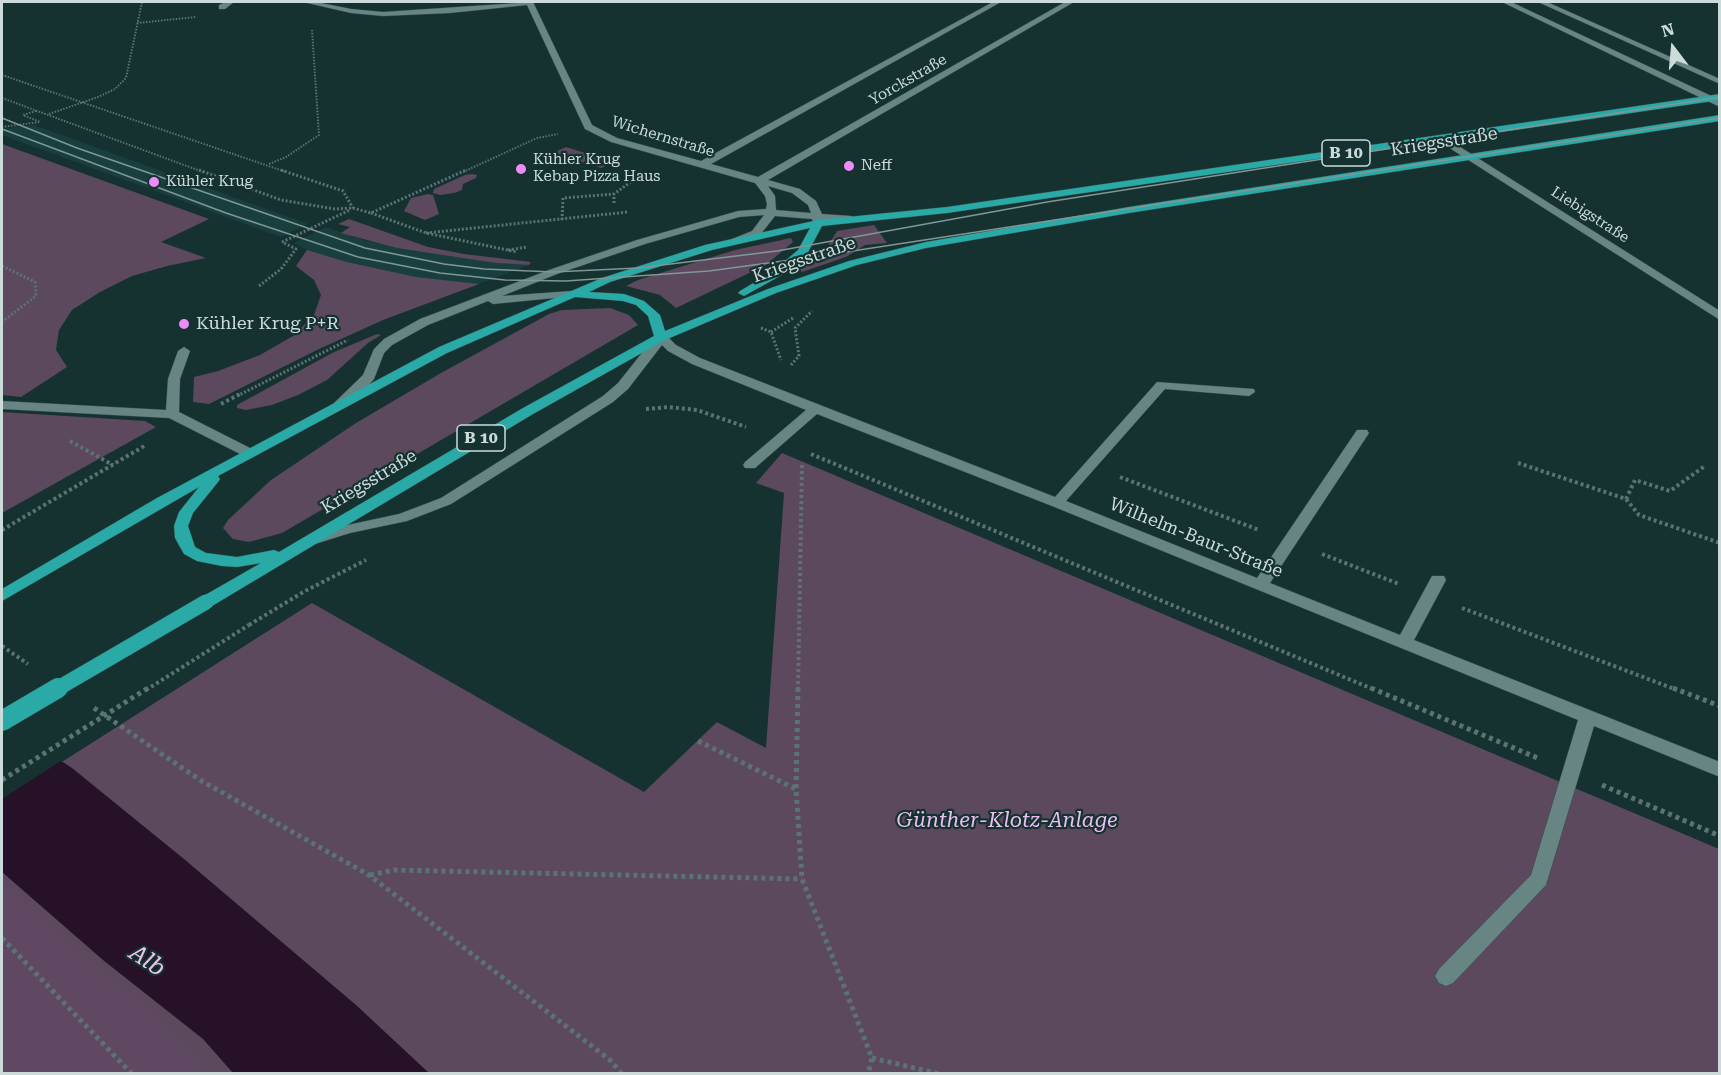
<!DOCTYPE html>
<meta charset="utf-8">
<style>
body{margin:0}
#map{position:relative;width:1721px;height:1075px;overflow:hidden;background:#153231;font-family:"Roboto Serif",serif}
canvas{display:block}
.frame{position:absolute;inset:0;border:3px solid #cbdbda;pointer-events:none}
.north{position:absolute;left:1643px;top:18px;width:60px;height:60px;-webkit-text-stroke:4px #153231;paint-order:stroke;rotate:344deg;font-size:16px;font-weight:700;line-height:24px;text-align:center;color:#cbdbda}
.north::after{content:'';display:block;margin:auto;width:21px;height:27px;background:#cbdbda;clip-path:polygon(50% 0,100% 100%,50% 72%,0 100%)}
</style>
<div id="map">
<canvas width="1721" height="1075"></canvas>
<div class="frame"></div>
<div class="north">N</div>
</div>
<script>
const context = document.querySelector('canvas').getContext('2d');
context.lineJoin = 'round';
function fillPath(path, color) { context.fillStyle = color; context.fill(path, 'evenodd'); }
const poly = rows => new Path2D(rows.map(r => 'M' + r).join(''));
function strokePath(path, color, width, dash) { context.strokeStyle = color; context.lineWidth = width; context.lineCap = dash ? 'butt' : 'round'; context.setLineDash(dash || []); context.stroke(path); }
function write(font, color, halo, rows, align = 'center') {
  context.font = font + ' "Roboto Serif",serif'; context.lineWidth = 4.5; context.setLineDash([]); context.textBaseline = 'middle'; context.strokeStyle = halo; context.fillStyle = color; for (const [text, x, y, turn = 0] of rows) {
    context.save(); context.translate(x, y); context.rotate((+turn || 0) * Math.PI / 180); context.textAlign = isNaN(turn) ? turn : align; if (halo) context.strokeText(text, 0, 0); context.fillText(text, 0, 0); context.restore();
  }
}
const built = poly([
 [34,125,308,224,281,237,2,135,2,129],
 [326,227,367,241,496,263,529,265,479,284,446,281,416,277,347,262,307,250,294,243]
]);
const green = poly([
 [2,144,209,219,161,242,206,258,167,266,132,276,100,292,72,310,59,330,56,350,67,367,21,397,2,395],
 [566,147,614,162,601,168,553,153],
 [472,174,477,175,476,178,463,184,462,190,454,193,440,195,433,193,434,189,465,175],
 [428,194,433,195,439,214,425,220,404,211,411,198],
 [349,219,428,247,464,254,531,262,529,265,496,263,397,248,341,233,350,227,338,224],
 [874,225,887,243,865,245,846,257,802,272,799,270,824,252,837,231],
 [791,238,793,242,766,265,676,308,660,295,626,286,638,280,735,250],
 [307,250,347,262,416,277,479,284,383,320,319,349,209,404,193,402,194,377,218,371,260,355,293,336,314,315,321,295,314,280,296,266],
 [610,308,629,315,638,325,282,533,249,542,233,539,223,528,228,520,271,480,356,423,441,373,549,314,562,310],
 [377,334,381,335,368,343,327,380,298,395,272,405,246,410,237,408,237,405,332,353],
 [2,412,145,421,156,427,2,513],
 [782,453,1719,849,1719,1073,2,1074,2,800,312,603,644,792,717,722,766,748,784,493,756,483]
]);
const forest = poly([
 [2,883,74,949,142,1005,206,1073,2,1073]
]);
const water = poly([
 [2,723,72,768,184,859,356,1005,429,1073,233,1073,203,1039,103,960,2,872]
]);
const pier = poly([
 [2,720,64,759,2,799]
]);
const pathFar3 = poly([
 [137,23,196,17],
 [2,75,286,172],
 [2,98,203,172],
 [49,114,98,97,115,89,126,78,142,2],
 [2,127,40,122,23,115,36,111],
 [269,164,286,157,319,135,312,30],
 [463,172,537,138,558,134]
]);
const pathFar2 = poly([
 [199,170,281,200,335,209,353,208,371,213,466,170],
 [281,170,343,191,353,208],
 [614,203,614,194,636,178],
 [371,213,426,233,517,252],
 [562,220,563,198,614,194],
 [426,233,628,212],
 [282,242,350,210],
 [508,250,527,247],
 [2,266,35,282,36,296,2,322],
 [259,286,281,269,296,249,282,242],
 [761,328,771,332,781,360],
 [771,332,793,318],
 [791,365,799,356,795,328,812,311],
 [237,396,348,340]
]);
const pathFar1 = poly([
 [221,404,240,394],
 [646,409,668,407,697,410,746,427],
 [70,441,113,465],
 [811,454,1375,690],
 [1518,463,1626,499,1639,515,1720,543],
 [1120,477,1259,530],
 [1626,499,1635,480,1670,491,1705,466],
 [2,530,146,445],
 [1322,554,1399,584],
 [1462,608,1677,690],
 [249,625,305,591,366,560],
 [2,646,28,664],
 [798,690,802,463]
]);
const path = poly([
 [798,688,796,789,802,879,872,1058,868,1074],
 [1371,688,1540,759],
 [1673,688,1720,706],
 [94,708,200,780,369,875,610,1060,622,1074],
 [698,741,796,789],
 [1602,785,1720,836],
 [370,875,394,870,802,879],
 [2,938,132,1074],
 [872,1058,940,1074]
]);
const minor = poly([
 [226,2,234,2,225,9,219,9,219,5,226,2],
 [303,2,316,2,351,9,383,12,533,2,592,125,617,138,701,161,993,2,1001,2,711,164,758,177,1065,2,1074,2,768,180,800,189,816,201,822,214,851,216,856,219,855,221,823,220,822,225,818,226,814,225,812,219,775,216,760,235,736,244,732,243,732,239,752,231,764,215,739,217,645,244,557,274,502,296,571,291,577,294,575,296,493,304,488,301,428,325,392,345,384,353,374,379,362,393,340,408,333,404,363,375,374,349,384,339,420,319,549,270,637,240,738,211,766,209,767,204,765,196,755,183,611,142,585,129,527,5,450,13,383,16,351,13,303,2],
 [768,186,792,193,808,205,811,213,776,210,775,196,768,186],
 [1502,2,1511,2,1720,100,1720,107,1502,2],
 [1538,2,1547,2,1720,79,1720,84,1538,2],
 [1440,138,1446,138,1720,311,1720,320,1440,142,1440,138],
 [661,333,665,334,676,345,700,358,1055,497,1157,382,1254,389,1255,392,1249,396,1165,389,1066,501,1257,578,1357,430,1367,430,1369,433,1270,583,1400,635,1432,576,1444,576,1446,580,1414,640,1720,762,1720,777,1594,726,1546,885,1453,983,1446,986,1439,983,1435,976,1439,969,1531,875,1578,720,1052,506,817,414,755,468,745,468,743,465,745,462,806,410,692,364,668,351,662,345,628,389,613,402,451,504,407,521,350,533,315,544,307,539,310,536,343,526,399,514,441,498,603,396,618,383,657,334,661,333],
 [184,347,190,351,180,379,179,412,254,450,256,453,254,456,244,456,169,418,2,409,2,401,166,410,168,379,178,351,184,347]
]);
const major = poly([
 [1720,94,1720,100,947,213,822,226,807,254,780,276,744,296,738,293,740,291,772,272,798,250,810,228,712,250,610,282,589,292,624,294,644,301,660,315,665,331,768,289,849,261,926,242,1129,207,1720,115,1720,121,1129,213,926,248,857,265,776,293,665,340,533,414,212,606,206,608,200,606,198,602,200,598,261,563,237,567,222,566,197,561,184,554,175,538,174,526,179,512,199,487,2,601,2,589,157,498,439,347,602,278,705,245,818,220,947,207,1720,94],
 [575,297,623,301,636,305,648,316,654,336,523,408,279,552,274,550,237,557,206,553,195,547,188,526,193,513,218,482,220,479,218,476,447,353,575,297]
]);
const tram = poly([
 [2,118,77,148,365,248,444,264,484,269,553,272,638,268,777,251,1047,202,1720,97],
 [2,129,226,213,358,257,440,273,505,280,566,281,709,271,820,256,1720,118]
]);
const pathBridgeFar1 = poly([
 [146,690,249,625]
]);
const pathBridge = poly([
 [2,780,148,688]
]);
const majorBridgeFar1 = poly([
 [55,690,206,602]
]);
const majorBridge = poly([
 [2,721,58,688]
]);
const markers = [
 [849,166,6,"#ed8cf9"],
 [521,169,6,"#ed8cf9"],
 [154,182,6,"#ed8cf9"],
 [184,324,6,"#ed8cf9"]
];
const farStreetnames = [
 ["Yorckstraße",908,80,-30],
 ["Wichernstraße",663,137,17],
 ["Liebigstraße",1590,215,33]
];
const farPoinames = [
 ["Kühler Krug",533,160],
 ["Kebap Pizza Haus",533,177],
 ["Neff",861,166],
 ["Kühler Krug",166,182]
];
const shields = [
 [1346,153,48],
 [481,438,48]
];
const shieldNames = [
 ["B 10",1346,153],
 ["B 10",481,438]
];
const streetNames = [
 ["Kriegsstraße",1444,142,-9],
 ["Kriegsstraße",804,260,-19],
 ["Kriegsstraße",369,482,-31],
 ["Wilhelm-Baur-Straße",1196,538,22]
];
const poiNames = [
 ["Kühler Krug P+R",196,324]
];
const nearParknames = [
 ["Günther-Klotz-Anlage",1007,821]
];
const nearWaternames = [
 ["Alb",147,961,33]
];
fillPath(built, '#183f3e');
fillPath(green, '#5c495e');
fillPath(forest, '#604862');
fillPath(water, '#261128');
fillPath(pier, '#153231');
strokePath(minor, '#354c4b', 1);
strokePath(major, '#354c4b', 1);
strokePath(pathFar3, '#5b7372', 2, [1.5, 1.5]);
strokePath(pathFar2, '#5b7372', 3, [2, 2]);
strokePath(pathFar1, '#5b7372', 4, [3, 3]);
strokePath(path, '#5b7372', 5, [4, 4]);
fillPath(minor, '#668583');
fillPath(major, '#29aaa7');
strokePath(tram, '#819695', 1.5);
strokePath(majorBridgeFar1, '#354c4b', 16, []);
strokePath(majorBridge, '#354c4b', 21, []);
strokePath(pathBridgeFar1, '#5b7372', 4, [3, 3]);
strokePath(pathBridge, '#5b7372', 5, [4, 4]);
strokePath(majorBridgeFar1, '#29aaa7', 15);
strokePath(majorBridge, '#29aaa7', 20);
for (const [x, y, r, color] of markers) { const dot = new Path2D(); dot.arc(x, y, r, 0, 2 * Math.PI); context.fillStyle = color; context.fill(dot); strokePath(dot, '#153231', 2); }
write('15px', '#cbdbda', '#153231', farStreetnames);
write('15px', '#cbdbda', '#153231', farPoinames, 'left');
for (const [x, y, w] of shields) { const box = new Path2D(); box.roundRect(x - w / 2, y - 13, w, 26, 4.5); context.fillStyle = '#153231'; context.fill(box); strokePath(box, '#cbdbda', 1.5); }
write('bold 16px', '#cbdbda', null, shieldNames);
write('18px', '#cbdbda', '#153231', streetNames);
write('18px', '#cbdbda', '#153231', poiNames, 'left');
write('italic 21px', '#eabeee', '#153231', nearParknames);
write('italic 24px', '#eec1f2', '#153231', nearWaternames);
</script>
